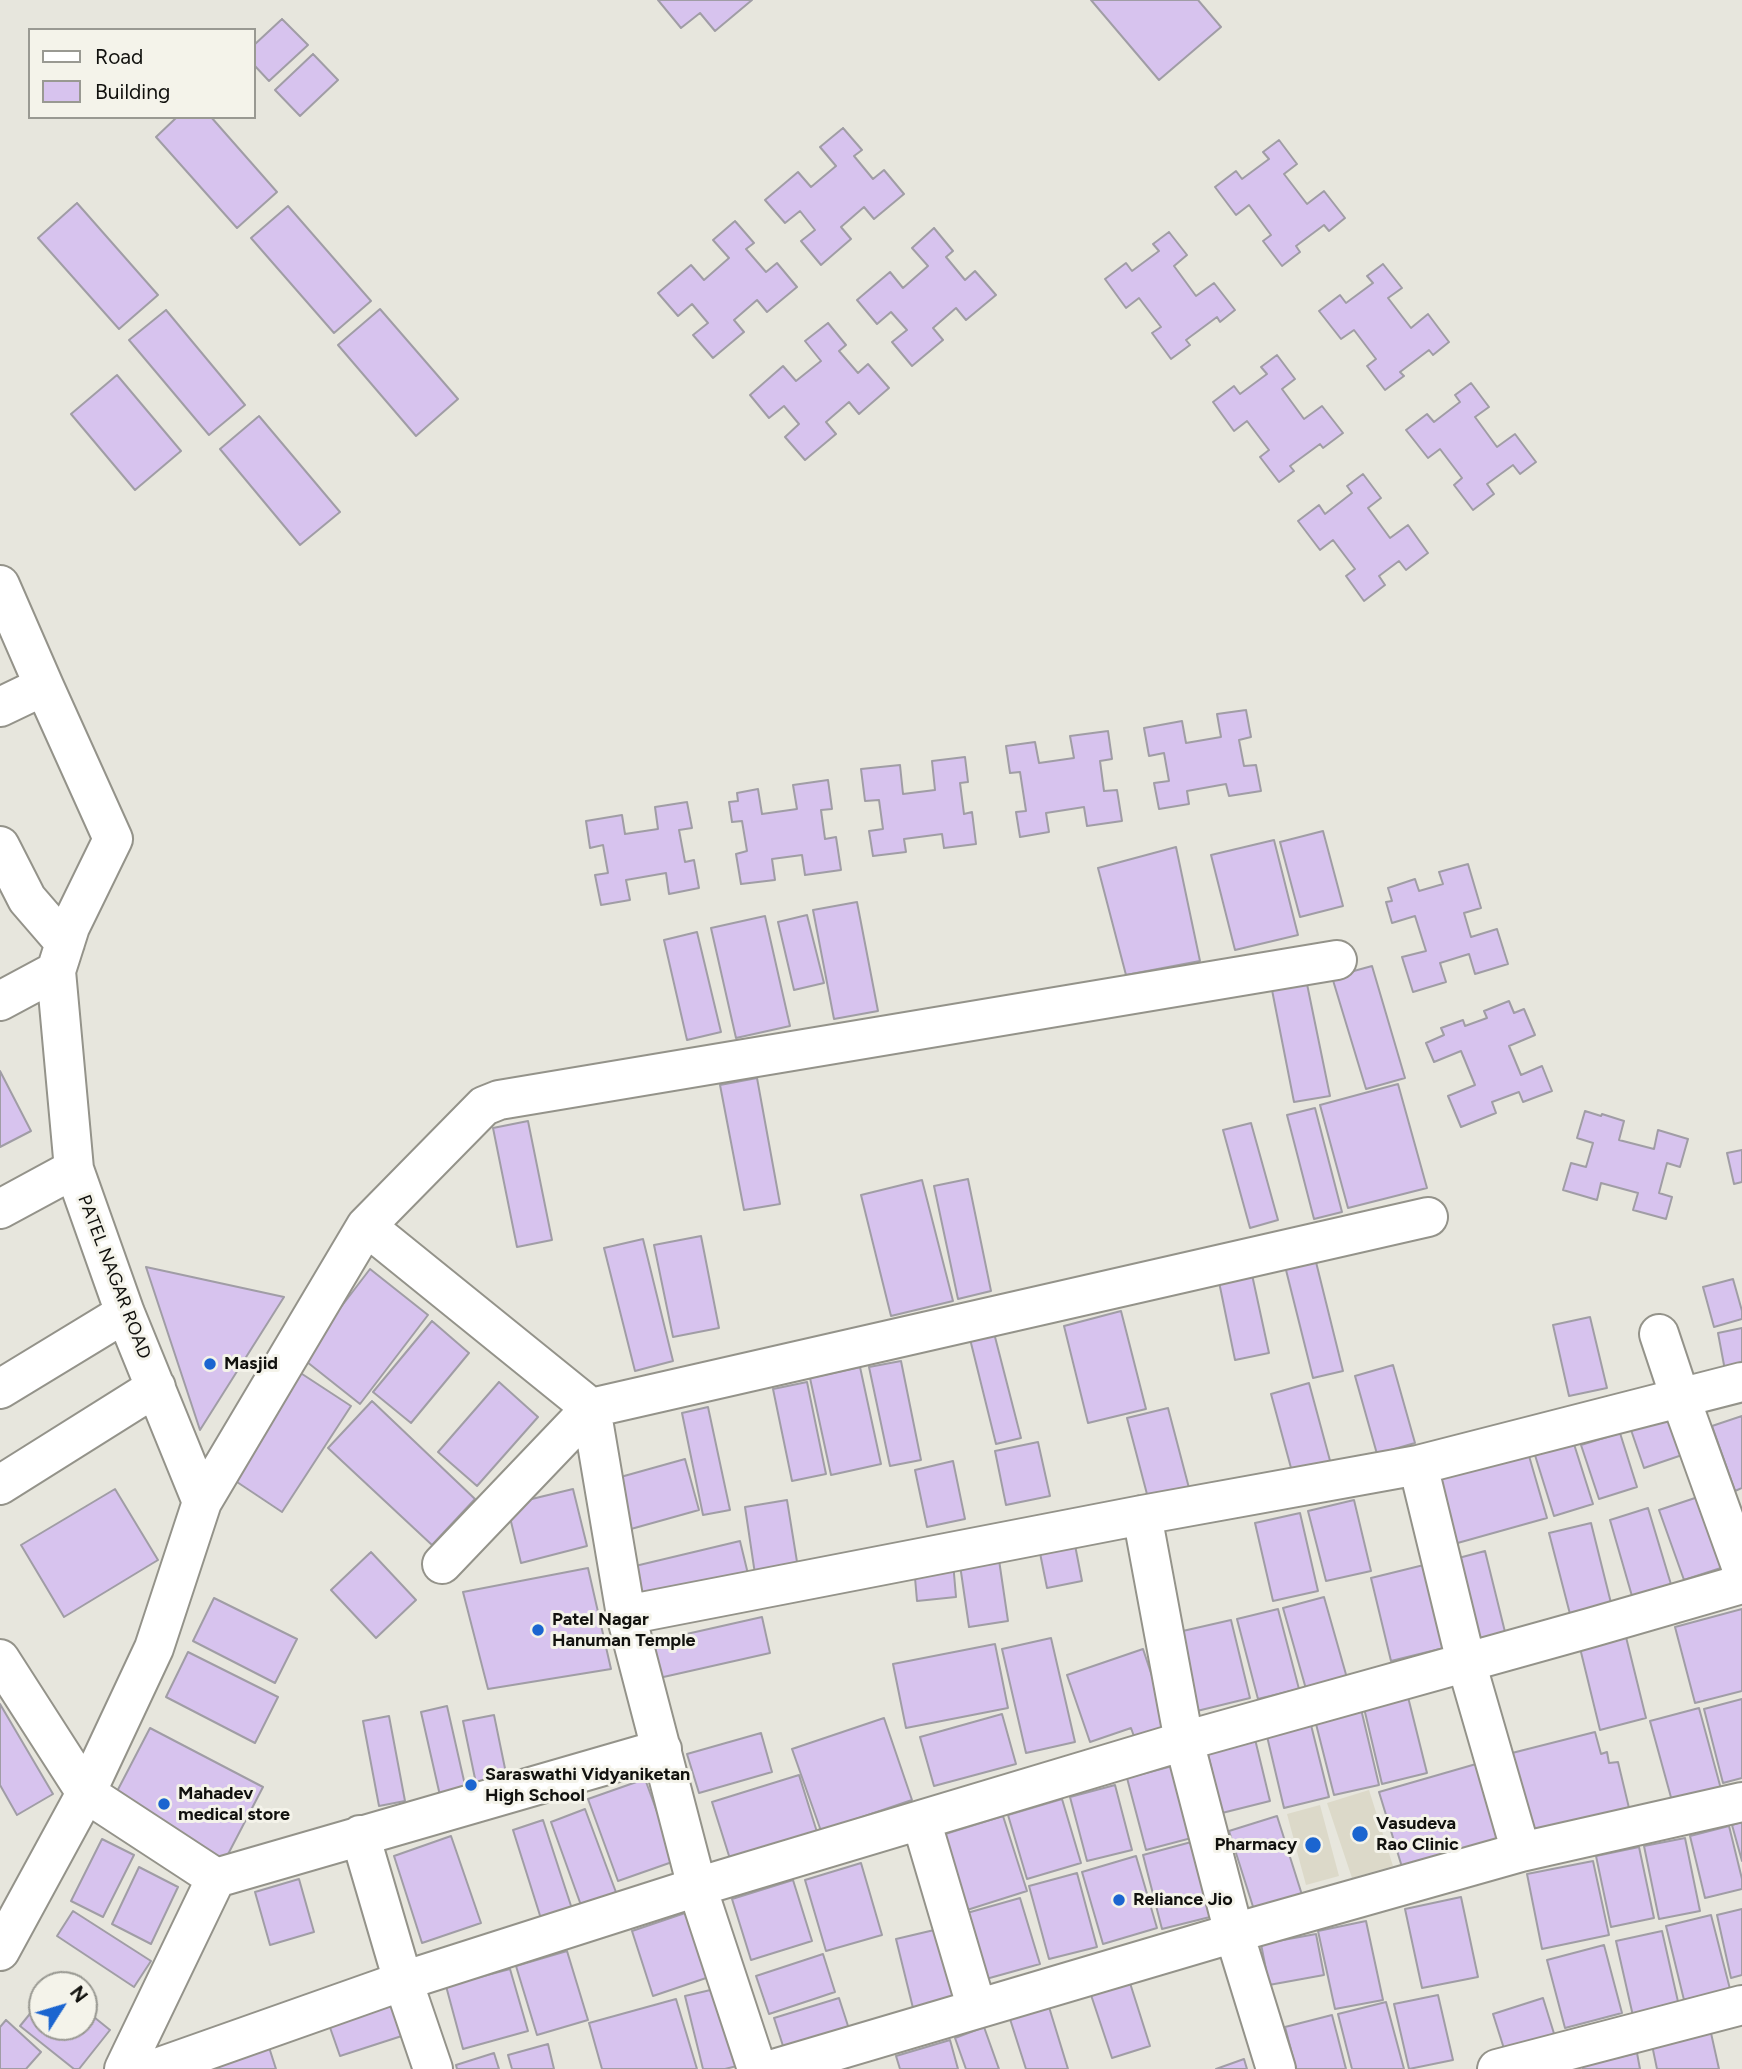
<!DOCTYPE html>
<style>
body{margin:0}
#map{position:relative;width:1742px;height:2069px;overflow:hidden;background:#e7e6dd;font-family:Figtree,sans-serif}
canvas{display:block}
.legend{position:absolute;left:28px;top:28px;width:228px;height:91px;box-sizing:border-box;background:#f4f3ea;border:2px solid #999992;margin:0;padding:9px 12px;list-style:none;font-size:21px;color:#11110e}
.legend li{display:flex;align-items:center;gap:14px;height:35px}
.legend b{width:35px;border:2px solid #999992}
.north{position:absolute;left:28px;top:1971px;width:70px;height:70px;box-sizing:border-box;background:#f4f3ea;border:2px solid #999992;border-radius:50%;rotate:53deg;font-size:19px;font-weight:700;line-height:28px;text-align:center;color:#11110e}
.north::after{content:'';display:block;margin:auto;width:24px;height:32px;background:#1b65d0;clip-path:polygon(50% 0,100% 100%,50% 72%,0 100%)}
</style>
<div id="map">
<canvas width="1742" height="2069"></canvas>
<ul class="legend">
<li><b style="height:9px;background:#fff"></b>Road</li>
<li><b style="height:19px;background:#d7c3ee"></b>Building</li>
</ul>
<div class="north">N</div>
</div>
<script>
const context = document.querySelector('canvas').getContext('2d');
context.lineJoin = 'round';
function fillPath(path, color) { context.fillStyle = color; context.fill(path, 'evenodd'); }
const poly = rows => new Path2D(rows.map(r => 'M' + r).join(''));
function strokePath(path, color, width, dash) { context.strokeStyle = color; context.lineWidth = width; context.lineCap = dash ? 'butt' : 'round'; context.setLineDash(dash || []); context.stroke(path); }
function write(font, color, halo, rows, align = 'center') {
  context.font = font + ' Figtree,sans-serif'; context.lineWidth = 6; context.setLineDash([]); context.textBaseline = 'middle'; context.strokeStyle = halo; context.fillStyle = color; for (const [text, x, y, turn = 0] of rows) {
    context.save(); context.translate(x, y); context.rotate((+turn || 0) * Math.PI / 180); context.textAlign = isNaN(turn) ? turn : align; if (halo) context.strokeText(text, 0, 0); context.fillText(text, 0, 0); context.restore();
  }
}
const built = poly([
 [1369,1790,1393,1866,1352,1878,1327,1803],
 [1320,1805,1339,1876,1306,1885,1287,1814]
]);
const building = poly([
 [658,0,752,0,715,31,700,13,681,28,658,0],
 [1091,0,1198,0,1221,27,1159,80,1091,0],
 [282,19,308,45,269,81,254,65,254,45,282,19],
 [313,54,338,80,300,116,275,90,313,54],
 [177,117,211,117,277,192,237,228,156,137,177,117],
 [843,128,862,150,854,156,873,179,884,170,904,194,874,219,864,207,841,227,851,239,821,265,801,241,815,230,800,211,785,223,765,200,798,172,811,187,836,166,820,147,843,128],
 [1279,140,1297,164,1284,174,1307,204,1324,191,1345,218,1329,231,1324,225,1296,246,1300,252,1282,266,1263,241,1271,235,1249,205,1236,215,1215,187,1236,171,1242,179,1269,159,1263,152,1279,140],
 [77,203,158,295,119,329,38,238,77,203],
 [288,206,371,301,334,333,251,238,288,206],
 [735,221,754,243,746,249,766,272,777,263,797,287,767,312,757,300,734,320,744,332,713,358,693,335,708,323,692,304,678,316,658,293,691,265,704,280,729,258,713,240,735,221],
 [934,228,953,251,946,257,965,280,975,271,996,295,966,320,956,308,933,328,943,340,912,366,892,342,907,330,891,312,877,324,857,300,890,272,903,288,928,266,912,248,934,228],
 [1169,232,1187,255,1174,266,1196,296,1214,283,1235,310,1220,322,1217,317,1186,340,1190,345,1171,359,1152,333,1161,327,1139,298,1126,308,1105,279,1126,263,1132,271,1159,251,1153,244,1169,232],
 [1383,264,1402,288,1388,298,1411,328,1428,314,1449,342,1433,355,1429,350,1400,372,1404,376,1385,390,1367,366,1376,359,1354,330,1341,339,1319,311,1340,295,1346,303,1373,283,1367,276,1383,264],
 [380,309,458,399,416,436,338,345,380,309],
 [166,310,245,405,209,435,129,340,166,310],
 [828,323,846,345,839,351,858,373,868,364,889,388,859,414,849,402,826,422,836,434,805,460,785,437,799,424,784,406,769,418,750,395,783,366,796,381,821,361,805,341,828,323],
 [1277,355,1295,379,1282,389,1304,419,1322,406,1343,433,1323,448,1320,444,1290,466,1294,471,1279,482,1260,457,1269,450,1247,421,1234,431,1213,402,1234,386,1240,394,1267,374,1261,367,1277,355],
 [117,375,181,451,135,490,71,414,117,375],
 [1471,383,1489,407,1475,417,1497,447,1515,434,1536,462,1520,474,1513,465,1487,484,1494,494,1473,510,1454,485,1462,478,1440,449,1428,458,1406,430,1427,414,1434,422,1460,402,1455,395,1471,383],
 [259,416,340,512,300,545,220,449,259,416],
 [1363,474,1381,498,1368,508,1390,538,1408,525,1428,553,1406,570,1399,561,1379,576,1385,585,1364,601,1346,576,1355,569,1333,540,1320,550,1298,521,1319,505,1325,514,1352,493,1347,486,1363,474],
 [1246,710,1251,737,1239,740,1244,766,1256,765,1261,791,1229,796,1226,784,1187,791,1189,804,1159,809,1154,783,1169,781,1164,753,1149,756,1144,728,1182,721,1186,743,1221,737,1217,714,1246,710],
 [1108,731,1112,759,1100,761,1104,791,1117,790,1122,821,1087,826,1084,807,1046,813,1049,832,1020,837,1016,812,1026,811,1020,772,1010,773,1006,746,1035,742,1039,763,1074,758,1070,736,1108,731],
 [965,757,968,782,960,783,964,814,972,812,976,844,944,848,942,834,904,839,906,852,873,856,869,831,883,829,879,800,865,801,861,769,900,765,903,794,935,790,932,761,965,757],
 [828,780,832,809,821,810,825,839,836,837,841,870,805,875,802,855,772,859,775,880,741,884,736,854,747,851,742,821,732,822,729,802,738,801,737,793,758,789,762,814,797,809,793,785,828,780],
 [687,802,692,828,679,830,685,862,694,860,699,888,669,894,666,873,626,880,630,900,601,905,595,875,608,873,603,845,590,848,586,821,622,815,625,834,658,829,655,807,687,802],
 [1323,831,1343,906,1300,917,1280,842,1323,831],
 [1274,840,1298,935,1235,950,1211,855,1274,840],
 [1176,847,1200,961,1126,975,1098,868,1176,847],
 [1468,864,1481,908,1464,913,1471,937,1497,929,1508,964,1475,974,1469,954,1440,963,1446,982,1413,992,1402,957,1426,951,1415,916,1392,923,1386,902,1392,901,1388,888,1415,879,1419,891,1443,884,1439,872,1468,864],
 [857,902,878,1011,834,1019,813,910,857,902],
 [807,915,824,983,794,990,778,922,807,915],
 [765,916,790,1026,736,1038,711,928,765,916],
 [697,932,721,1032,687,1040,664,940,697,932],
 [1372,966,1405,1078,1366,1089,1332,977,1372,966],
 [1307,984,1330,1096,1294,1102,1272,990,1307,984],
 [1509,1001,1514,1013,1524,1009,1535,1035,1509,1046,1521,1075,1542,1066,1552,1091,1523,1102,1519,1092,1492,1102,1496,1113,1461,1127,1448,1096,1475,1085,1461,1051,1434,1062,1426,1043,1444,1035,1441,1028,1463,1020,1465,1026,1487,1018,1484,1011,1509,1001],
 [0,1071,31,1131,0,1147,0,1071],
 [757,1078,780,1204,744,1210,720,1085,757,1078],
 [1398,1084,1427,1188,1348,1208,1320,1105,1398,1084],
 [1315,1108,1342,1212,1314,1219,1287,1115,1315,1108],
 [1585,1111,1601,1116,1602,1114,1624,1121,1619,1140,1654,1149,1658,1130,1688,1139,1680,1167,1667,1163,1659,1193,1672,1197,1666,1219,1633,1210,1638,1193,1601,1183,1597,1200,1563,1190,1571,1163,1586,1167,1593,1143,1577,1138,1585,1111],
 [528,1121,552,1240,517,1247,493,1128,528,1121],
 [1251,1123,1278,1220,1250,1228,1223,1130,1251,1123],
 [1742,1150,1742,1182,1734,1184,1727,1153,1742,1150],
 [968,1179,991,1291,958,1299,934,1186,968,1179],
 [922,1180,953,1301,891,1316,861,1195,922,1180],
 [701,1236,719,1328,673,1337,654,1245,701,1236],
 [643,1239,673,1361,635,1371,604,1248,643,1239],
 [1315,1258,1343,1371,1313,1378,1285,1266,1315,1258],
 [146,1267,284,1297,200,1430,146,1267],
 [370,1269,428,1315,360,1404,302,1358,370,1269],
 [1251,1270,1269,1353,1235,1360,1218,1277,1251,1270],
 [1733,1279,1742,1311,1742,1319,1714,1327,1703,1287,1733,1279],
 [1121,1311,1146,1409,1088,1423,1064,1326,1121,1311],
 [1590,1317,1607,1388,1569,1396,1553,1325,1590,1317],
 [432,1321,469,1353,411,1423,373,1392,432,1321],
 [1742,1328,1742,1378,1727,1381,1718,1333,1742,1328],
 [994,1333,1021,1438,996,1444,970,1339,994,1333],
 [901,1361,921,1460,890,1466,869,1367,901,1361],
 [1393,1365,1415,1443,1377,1454,1355,1376,1393,1365],
 [860,1367,881,1464,831,1475,810,1378,860,1367],
 [296,1370,351,1406,282,1512,228,1476,296,1370],
 [499,1382,538,1417,477,1486,438,1452,499,1382],
 [807,1382,826,1474,792,1481,773,1389,807,1382],
 [1309,1383,1332,1468,1294,1479,1271,1394,1309,1383],
 [372,1401,475,1499,432,1545,328,1448,372,1401],
 [708,1407,730,1510,703,1515,682,1413,708,1407],
 [1168,1408,1189,1488,1148,1498,1127,1418,1168,1408],
 [1673,1412,1688,1453,1644,1468,1630,1427,1673,1412],
 [1742,1416,1742,1488,1735,1491,1712,1426,1742,1416],
 [1620,1433,1637,1487,1599,1499,1581,1445,1620,1433],
 [1573,1441,1593,1504,1554,1516,1534,1452,1573,1441],
 [1038,1442,1050,1496,1006,1505,995,1451,1038,1442],
 [1527,1449,1547,1518,1454,1544,1434,1475,1527,1449],
 [685,1459,699,1510,631,1529,617,1478,685,1459],
 [953,1461,965,1519,927,1527,915,1470,953,1461],
 [115,1489,158,1560,64,1617,21,1545,115,1489],
 [573,1489,587,1546,521,1563,507,1505,573,1489],
 [1704,1495,1727,1566,1684,1580,1659,1510,1704,1495],
 [787,1500,798,1568,755,1574,745,1507,787,1500],
 [1354,1500,1371,1571,1326,1581,1308,1511,1354,1500],
 [1648,1508,1673,1591,1634,1603,1610,1520,1648,1508],
 [1300,1513,1318,1591,1273,1601,1255,1523,1300,1513],
 [1591,1523,1611,1603,1570,1614,1549,1533,1591,1523],
 [1074,1540,1082,1581,1047,1588,1039,1548,1074,1540],
 [740,1541,748,1574,639,1601,631,1567,740,1541],
 [1485,1551,1506,1636,1472,1644,1451,1560,1485,1551],
 [371,1552,416,1600,376,1638,331,1590,371,1552],
 [999,1560,1008,1621,969,1627,960,1565,999,1560],
 [953,1562,956,1597,917,1601,914,1566,953,1562],
 [1436,1562,1456,1645,1391,1661,1371,1578,1436,1562],
 [588,1568,611,1669,488,1689,463,1592,588,1568],
 [1324,1597,1347,1678,1306,1689,1283,1608,1324,1597],
 [214,1598,297,1639,275,1683,193,1641,214,1598],
 [1278,1609,1299,1689,1258,1699,1237,1619,1278,1609],
 [1742,1609,1742,1691,1695,1703,1675,1627,1742,1609],
 [762,1617,770,1653,659,1678,651,1642,762,1617],
 [1231,1620,1250,1698,1193,1712,1174,1633,1231,1620],
 [1626,1637,1646,1718,1600,1730,1580,1648,1626,1637],
 [1051,1638,1075,1742,1026,1753,1002,1649,1051,1638],
 [995,1644,1008,1708,906,1728,893,1664,995,1644],
 [1143,1649,1170,1730,1136,1742,1131,1728,1090,1742,1067,1675,1143,1649],
 [188,1652,278,1697,255,1743,166,1697,188,1652],
 [1408,1697,1427,1773,1382,1784,1364,1708,1408,1697],
 [1742,1699,1742,1778,1723,1783,1704,1709,1742,1699],
 [0,1704,53,1794,17,1815,0,1785,0,1704],
 [447,1706,467,1794,441,1800,421,1712,447,1706],
 [1699,1708,1721,1789,1672,1801,1650,1721,1699,1708],
 [1361,1709,1379,1785,1334,1795,1315,1720,1361,1709],
 [1002,1714,1016,1764,934,1786,920,1737,1002,1714],
 [494,1715,508,1783,477,1788,463,1721,494,1715],
 [389,1716,405,1801,379,1806,363,1721,389,1716],
 [884,1718,912,1800,821,1831,792,1749,884,1718],
 [1310,1721,1329,1797,1284,1808,1266,1732,1310,1721],
 [150,1728,263,1787,225,1860,112,1801,150,1728],
 [1595,1732,1601,1754,1607,1752,1609,1763,1618,1762,1629,1808,1528,1834,1508,1754,1595,1732],
 [761,1733,772,1772,699,1793,687,1754,761,1733],
 [1254,1735,1270,1801,1222,1813,1206,1746,1254,1735],
 [1483,1762,1505,1837,1402,1867,1379,1792,1483,1762],
 [1180,1764,1199,1836,1146,1850,1127,1778,1180,1764],
 [799,1775,817,1832,730,1859,712,1802,799,1775],
 [645,1779,675,1861,618,1881,588,1799,645,1779],
 [1115,1785,1132,1850,1087,1861,1070,1797,1115,1785],
 [1062,1799,1081,1863,1027,1879,1008,1815,1062,1799],
 [585,1809,617,1895,582,1908,551,1822,585,1809],
 [1003,1816,1027,1891,967,1910,942,1835,1003,1816],
 [1277,1816,1303,1898,1255,1913,1229,1831,1277,1816],
 [543,1820,574,1915,543,1925,513,1830,543,1820],
 [1742,1822,1742,1861,1732,1825,1742,1822],
 [1729,1826,1742,1879,1742,1889,1705,1898,1690,1836,1729,1826],
 [451,1836,481,1923,422,1943,394,1856,451,1836],
 [1685,1838,1700,1911,1659,1919,1644,1846,1685,1838],
 [102,1839,134,1855,103,1917,71,1901,102,1839],
 [1195,1841,1214,1916,1162,1929,1143,1855,1195,1841],
 [1639,1847,1654,1918,1611,1927,1596,1856,1639,1847],
 [1136,1856,1157,1928,1103,1944,1082,1872,1136,1856],
 [1593,1861,1609,1935,1542,1949,1527,1874,1593,1861],
 [861,1863,882,1935,826,1951,805,1880,861,1863],
 [139,1867,178,1887,151,1944,112,1924,139,1867],
 [1077,1873,1097,1947,1049,1959,1029,1886,1077,1873],
 [299,1879,314,1932,270,1945,255,1892,299,1879],
 [793,1880,812,1941,751,1960,732,1899,793,1880],
 [1461,1897,1478,1977,1422,1988,1405,1909,1461,1897],
 [1020,1898,1040,1964,986,1979,967,1913,1020,1898],
 [1742,1909,1742,1975,1731,1978,1717,1915,1742,1909],
 [73,1911,151,1961,134,1987,57,1936,73,1911],
 [691,1911,712,1976,653,1996,632,1931,691,1911],
 [1711,1915,1730,1989,1684,2000,1666,1926,1711,1915],
 [1366,1921,1383,2000,1335,2009,1318,1931,1366,1921],
 [947,1927,965,1995,913,2008,896,1939,947,1927],
 [1662,1931,1679,2006,1633,2016,1616,1941,1662,1931],
 [1316,1934,1324,1975,1269,1985,1261,1944,1316,1934],
 [1604,1945,1622,2013,1565,2028,1547,1960,1604,1945],
 [567,1951,588,2020,537,2035,516,1966,567,1951],
 [823,1954,835,1992,769,2014,756,1976,823,1954],
 [510,1969,528,2031,463,2049,446,1986,510,1969],
 [1130,1983,1150,2046,1112,2058,1091,1995,1130,1983],
 [719,1988,737,2066,725,2069,703,2069,685,1996,719,1988],
 [1438,1995,1453,2060,1409,2069,1394,2004,1438,1995],
 [395,1997,408,2034,340,2056,327,2019,395,1997],
 [839,1998,849,2029,784,2049,774,2018,839,1998],
 [1543,1998,1556,2040,1506,2055,1493,2014,1543,1998],
 [42,1999,42,2027,84,2027,84,2009,110,2030,79,2069,74,2069,20,2026,42,1999],
 [676,1999,697,2069,602,2069,589,2023,676,1999],
 [1386,2002,1404,2069,1352,2069,1338,2014,1386,2002],
 [1049,2007,1068,2069,1026,2069,1010,2019,1049,2007],
 [1332,2015,1346,2069,1296,2069,1285,2027,1332,2015],
 [6,2020,41,2052,26,2069,0,2069,0,2027,6,2020],
 [984,2027,999,2069,966,2069,955,2038,984,2027],
 [1711,2033,1719,2069,1657,2069,1652,2045,1711,2033],
 [950,2040,958,2069,900,2069,896,2056,950,2040],
 [267,2041,276,2069,211,2069,267,2041],
 [548,2044,554,2069,512,2069,508,2055,548,2044],
 [494,2053,499,2069,457,2069,456,2065,494,2053],
 [1637,2053,1640,2069,1583,2069,1582,2066,1637,2053],
 [1244,2059,1247,2069,1216,2069,1244,2059]
]);
const minor = poly([
 [0,585,44,686,113,839,70,927,56,971,74,1169,125,1313,202,1502,154,1648,86,1793,0,1951],
 [0,707,44,686],
 [0,846,27,899,65,943],
 [0,1001,56,971],
 [0,1209,74,1169],
 [366,1226,591,1408,626,1615,697,1887,757,2069],
 [1659,1334,1680,1397,1742,1569],
 [0,1389,125,1313],
 [1418,1465,1466,1662,1521,1852],
 [0,1485,156,1387],
 [202,1502,366,1226,484,1106,499,1100,1337,960],
 [1142,1515,1184,1741,1234,1933,1276,2069],
 [442,1564,591,1408,1428,1217],
 [626,1615,1142,1515,1418,1465,1742,1382],
 [0,1659,86,1793,216,1878,662,1749],
 [921,1820,977,2009],
 [360,1835,403,1981,433,2069],
 [124,2069,216,1878],
 [154,2069,403,1981,697,1887,1184,1741,1593,1627,1742,1584],
 [774,2069,1234,1933,1521,1852,1742,1802],
 [1497,2069,1742,2005]
]);
const markers = [
 [210,1364,7,"#1b65d0"],
 [538,1630,7,"#1b65d0"],
 [471,1785,7,"#1b65d0"],
 [164,1804,7,"#1b65d0"],
 [1360,1834,9,"#1b65d0"],
 [1313,1845,9,"#1b65d0"],
 [1119,1900,7,"#1b65d0"]
];
const streetNames = [
 ["PATEL NAGAR ROAD",114,1277,69]
];
const poiNames = [
 ["Masjid",224,1364],
 ["Patel Nagar",552,1620],
 ["Hanuman Temple",552,1641],
 ["Saraswathi Vidyaniketan",485,1775],
 ["High School",485,1796],
 ["Mahadev",178,1794],
 ["medical store",178,1815],
 ["Vasudeva",1376,1824],
 ["Rao Clinic",1376,1845],
 ["Pharmacy",1297,1845,"right"],
 ["Reliance Jio",1133,1900]
];
fillPath(built, '#dcd9c9');
fillPath(building, '#d7c3ee');
strokePath(building, '#a09da5', 2);
strokePath(minor, '#94938a', 42);
strokePath(minor, '#fff', 38);
for (const [x, y, r, color] of markers) { const dot = new Path2D(); dot.arc(x, y, r, 0, 2 * Math.PI); context.fillStyle = color; context.fill(dot); strokePath(dot, '#f4f3ea', 2.5); }
write('18px', '#11110e', '#f4f3ea', streetNames);
write('bold 18px', '#11110e', '#f4f3ea', poiNames, 'left');
</script>
